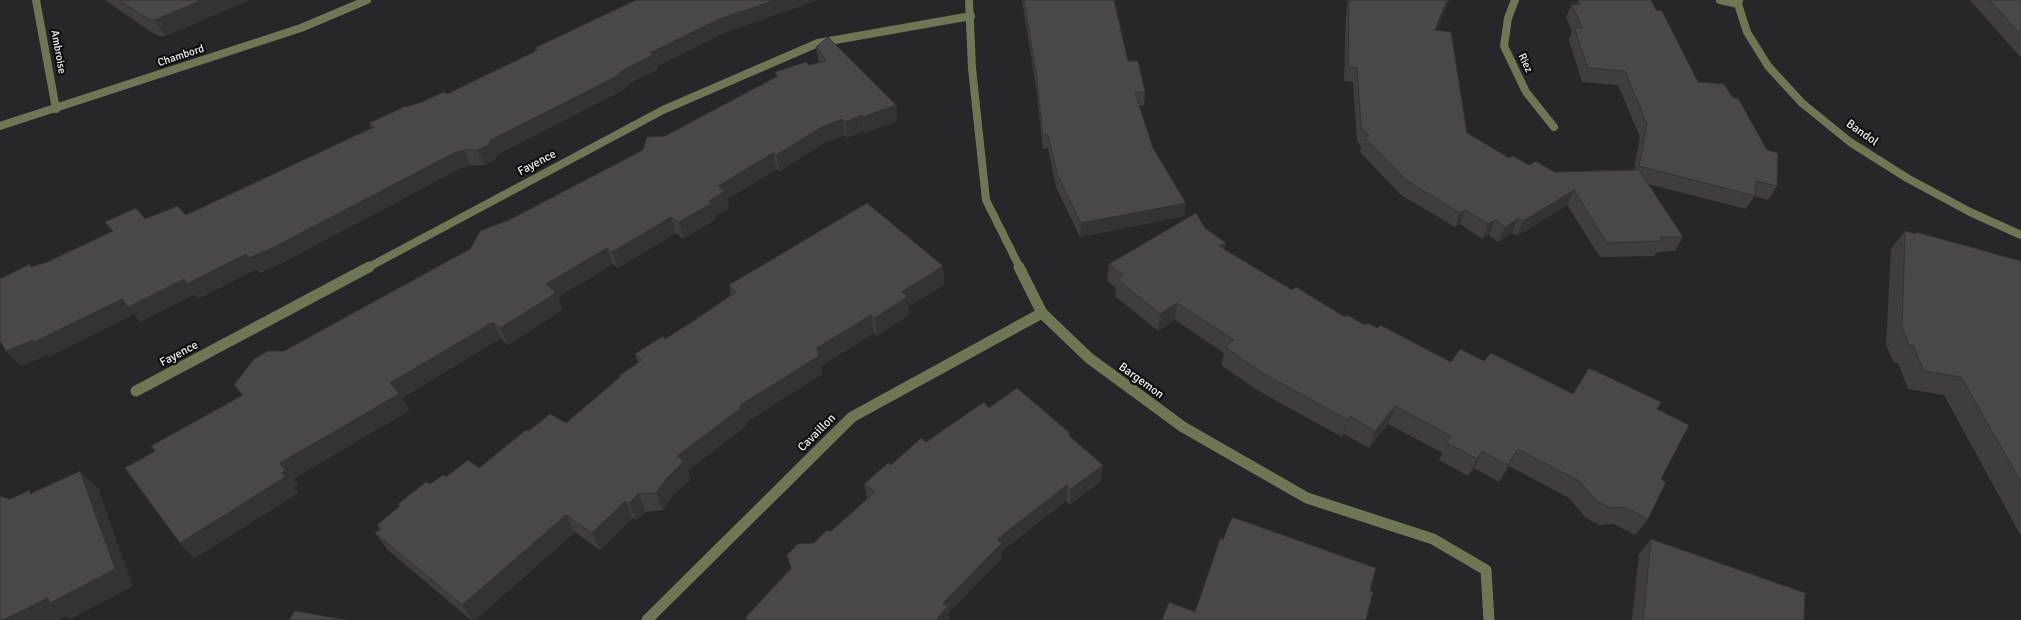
<!DOCTYPE html>
<style>
body{margin:0}
canvas{display:block;background:#272628}
</style>
<canvas width="2021" height="620"></canvas>
<script>
const context = document.querySelector('canvas').getContext('2d');
context.lineJoin = 'round';
const poly = rows => new Path2D(rows.map(r => 'M' + r).join(''));
function strokePath(path, color, width, dash) { context.strokeStyle = color; context.lineWidth = width; context.lineCap = dash ? 'butt' : 'round'; context.setLineDash(dash || []); context.stroke(path); }
function fillPath(path, color) { context.fillStyle = color; context.fill(path, 'evenodd'); }
function write(font, color, halo, rows, align = 'center') {
  context.font = font + ' Signika,sans-serif'; context.lineWidth = 4.5; context.setLineDash([]); context.textBaseline = 'middle'; context.strokeStyle = halo; context.fillStyle = color; for (const [text, x, y, turn = 0] of rows) {
    context.save(); context.translate(x, y); context.rotate((+turn || 0) * Math.PI / 180); context.textAlign = isNaN(turn) ? turn : align; if (halo) context.strokeText(text, 0, 0); context.fillText(text, 0, 0); context.restore();
  }
}
const minorFar1 = poly([
 [36,0,56,109],
 [969,0,972,68,986,200,1020,268],
 [1515,0,1508,18,1504,46,1526,92,1554,127],
 [1720,0,1738,4],
 [1739,0,1738,4,1747,32,1768,66,1802,103,1850,142,1907,178,1970,212,2021,235],
 [367,268,663,110,818,43,971,16]
]);
const minor = poly([
 [1019,267,1042,313,1089,358,1183,427,1307,498,1433,539,1486,570,1489,620],
 [136,391,369,267],
 [647,620,852,417,1042,313]
]);
const tertiary = poly([
 [0,126,301,28,367,0]
]);
const wall = poly([
 [105,0,250,0,165,36,159,36,151,32],
 [1022,0,1114,0,1128,61,1145,92,1144,105,1139,106,1153,148,1184,216,1080,237,1056,187,1048,148,1043,149,1036,86],
 [1348,0,1449,0,1436,30,1467,133,1509,158,1529,165,1554,172,1634,170,1640,137,1618,85,1582,82,1569,40,1572,31,1566,17,1572,4,1576,5,1578,0,1651,0,1698,82,1777,186,1768,200,1754,196,1746,209,1648,184,1683,237,1675,251,1657,252,1654,256,1600,257,1567,205,1517,236,1512,233,1498,242,1489,235,1482,239,1460,224,1455,227,1401,195,1360,152,1361,146,1357,141,1353,82,1344,81,1346,13],
 [1970,0,2021,0,2021,58],
 [722,34,656,67,657,70,632,82,625,87,625,89,497,155,495,160,484,165,471,165,459,169,282,263,260,273,256,269,198,299,195,294,140,322,134,314,48,357,47,355,21,366,45,263,145,219,186,215,371,128,369,123,407,107,447,94,536,51,535,48],
 [816,47,896,105,897,121,865,133,864,131,847,138,845,135,824,143,780,171,777,169,727,199,729,208,715,216,716,219,683,239,676,233,618,268,613,264,558,297,563,309,508,345,501,338,402,398,410,410,293,479,298,486,295,488,298,493,195,558,180,543,155,451,242,395,234,385,284,351,470,249,509,220,643,150,665,136,776,77,775,72,819,63],
 [1205,228,1224,250,1292,290,1345,317,1365,325,1378,328,1451,362,1484,361,1573,394,1657,409,1661,479,1648,519,1635,535,1614,524,1599,525,1586,518,1569,498,1509,466,1499,482,1474,468,1468,476,1439,460,1443,453,1388,424,1369,448,1344,434,1342,437,1257,390,1221,365,1224,353,1175,320,1158,331,1115,296,1116,288,1107,281,1109,264],
 [1905,231,1915,234,1916,232,2021,261,2021,536,1944,395,1908,389,1898,363,1894,363,1886,345,1891,249],
 [943,266,944,285,908,307,909,315,877,336,874,333,821,366,822,374,745,423,746,426,688,470,691,479,673,495,663,510,646,512,636,520,633,518,600,550,575,532,475,620,471,620,388,550,375,533,380,530,377,525,400,507,398,504,430,484,446,477,479,468,529,431,566,423,620,378,619,376,638,363,635,354,665,339,692,322,731,295,729,285],
 [989,408,1070,433,1070,437,1101,481,1070,505,1066,501,1002,551,1002,558,948,613,949,620,746,620,745,618,814,543,830,532,867,499,864,484,891,465,926,442],
 [1651,539,1804,620,1632,620,1639,554]
]);
const shadedWall = poly([
 [202,0,250,0,165,36,155,20],
 [775,0,818,0,722,34,656,67,657,70,632,82,625,87,625,89,497,155,495,160,484,165,477,150,491,140,619,73,650,53,719,19],
 [1447,0,1449,0,1431,44,1435,30],
 [896,105,897,121,865,133,863,117],
 [862,115,864,131,847,138,845,122],
 [842,119,845,135,824,143,780,171,776,155,822,127],
 [464,150,471,165,459,169,282,263,260,273,249,258,452,154],
 [773,153,777,169,727,199,729,208,715,216,716,219,683,239,679,222,709,201,718,186],
 [1574,190,1567,205,1517,236,1523,221],
 [1186,203,1184,216,1080,237,1081,223],
 [1465,210,1460,224,1455,227,1460,213],
 [671,217,676,233,618,268,612,252],
 [1519,218,1512,233,1498,242,1505,227],
 [1495,220,1489,235,1482,239,1488,224],
 [1226,243,1222,260,1219,246],
 [607,248,613,264,558,297,563,309,508,345,500,328,546,284],
 [246,254,256,269,198,299,187,284],
 [943,266,944,285,908,307,909,315,877,336,875,318,902,292],
 [184,279,195,294,140,322,134,314,48,357,47,355,21,366,6,351,122,299],
 [1177,303,1175,320,1158,331,1160,314],
 [871,315,874,333,821,366,822,374,745,423,746,426,688,470,691,479,673,495,663,510,656,493,677,456,739,406,817,348],
 [493,322,501,338,402,398,410,410,293,479,298,486,295,488,298,493,195,558,180,543,282,473,280,463,390,383],
 [1395,406,1388,424,1369,448,1375,431],
 [1350,416,1344,434,1342,437,1348,420],
 [1518,449,1509,466,1499,482,1508,465],
 [1482,451,1474,468,1468,476,1477,459],
 [1103,465,1101,481,1070,505,1071,489],
 [80,471,98,488,133,586,70,619,66,616,58,620,3,620,48,598],
 [1067,485,1066,501,1002,551,1002,558,948,613,949,620,936,620,943,603,997,539],
 [638,494,646,512,636,520,629,503],
 [625,501,633,518,600,550,592,533],
 [566,515,575,532,475,620,472,620,462,605]
]);
const building = poly([
 [119,0,202,0,155,20,149,19,141,15,119,0],
 [636,0,775,0,719,19,650,53,653,55,627,68,619,73,621,74,491,140,489,145,477,150,464,150,452,154,272,248,249,258,246,254,187,284,184,279,128,307,122,299,34,342,33,340,6,351,0,341,0,279,30,264,31,267,45,263,113,231,105,222,136,208,145,219,177,206,186,215,374,127,369,123,406,106,407,107,424,101,444,92,447,94,538,50,535,48,562,35,636,0],
 [1024,0,1114,0,1128,61,1138,61,1145,92,1135,93,1153,148,1186,203,1081,223,1057,174,1048,135,1043,135,1036,73,1024,0],
 [1349,0,1447,0,1435,30,1451,32,1467,133,1509,158,1513,156,1529,165,1536,161,1554,172,1639,170,1683,237,1660,237,1663,241,1607,243,1574,190,1523,221,1519,218,1505,227,1495,220,1488,224,1465,210,1460,213,1406,180,1364,137,1369,136,1361,127,1357,68,1348,67,1349,0],
 [1578,0,1651,0,1656,10,1662,11,1698,82,1724,84,1729,92,1734,98,1738,98,1767,150,1778,153,1777,186,1756,181,1755,196,1639,166,1647,124,1625,71,1588,68,1574,27,1582,28,1572,4,1580,5,1578,0],
 [1989,0,2021,0,2021,35,1989,0],
 [828,37,896,105,863,117,862,115,845,122,842,119,822,127,776,155,773,153,718,186,725,191,709,201,712,203,679,222,671,217,612,252,607,248,546,284,556,293,500,328,493,322,390,383,399,394,280,463,285,470,282,473,285,477,180,543,125,468,155,451,151,446,243,395,234,385,254,359,268,351,284,351,470,249,480,231,509,220,643,150,647,137,665,136,778,76,775,72,806,62,809,65,826,61,816,47,828,37],
 [867,203,943,266,902,292,907,297,875,318,871,315,817,348,819,356,739,406,741,408,677,456,684,461,667,478,656,493,638,494,629,503,625,501,592,533,566,515,462,605,375,533,381,529,377,525,400,506,398,504,426,482,430,484,443,475,446,477,468,460,479,468,526,430,529,431,550,414,566,423,620,377,619,376,642,360,635,354,663,336,665,339,692,322,736,292,729,285,867,203],
 [1196,213,1205,228,1226,243,1219,246,1292,290,1296,287,1345,317,1347,315,1365,325,1367,323,1378,328,1380,325,1451,362,1460,349,1484,361,1491,353,1573,394,1589,368,1661,402,1657,409,1689,425,1661,479,1666,482,1648,519,1625,507,1611,508,1597,501,1579,481,1518,449,1508,465,1482,451,1477,459,1447,443,1451,436,1395,406,1375,431,1350,416,1348,420,1261,372,1225,347,1234,340,1177,303,1160,314,1117,279,1123,275,1109,264,1196,213],
 [1905,231,1916,234,1916,232,2021,261,2021,482,1961,377,1924,371,1913,345,1909,345,1902,327,1905,231],
 [1017,388,1070,433,1068,435,1103,465,1071,489,1067,485,997,539,1002,543,943,603,948,606,936,620,748,620,745,618,791,569,787,555,798,544,814,543,827,530,830,532,875,492,864,484,888,463,891,465,921,438,926,442,984,402,989,408,1017,388],
 [80,471,115,569,50,603,48,598,3,620,0,620,0,497,2,497,10,499,30,490,30,494,80,471],
 [1232,517,1376,568,1370,591,1373,592,1366,620,1162,620,1169,602,1195,612,1220,539,1223,540,1232,517],
 [1651,539,1805,593,1804,620,1643,620,1651,539],
 [295,611,346,620,289,620,295,611]
]);
const farStreetnames = [
 ["Ambroise",58,52,80],
 ["Chambord",181,56,-18],
 ["Riez",1525,63,65]
];
const streetNames = [
 ["Bandol",1862,133,35],
 ["Fayence",537,163,-28],
 ["Fayence",179,354,-28],
 ["Bargemon",1141,381,36],
 ["Cavaillon",817,433,-45]
];
strokePath(minorFar1, '#6e7653', 8);
strokePath(minor, '#6e7653', 11);
strokePath(tertiary, '#6e7653', 8);
fillPath(wall, '#3f3d40');
fillPath(shadedWall, '#333234');
fillPath(building, '#49474a');
strokePath(building, '#333234', 1);
write('11px', '#eeedee', '#100f10', farStreetnames);
write('12px', '#eeedee', '#100f10', streetNames);
</script>
